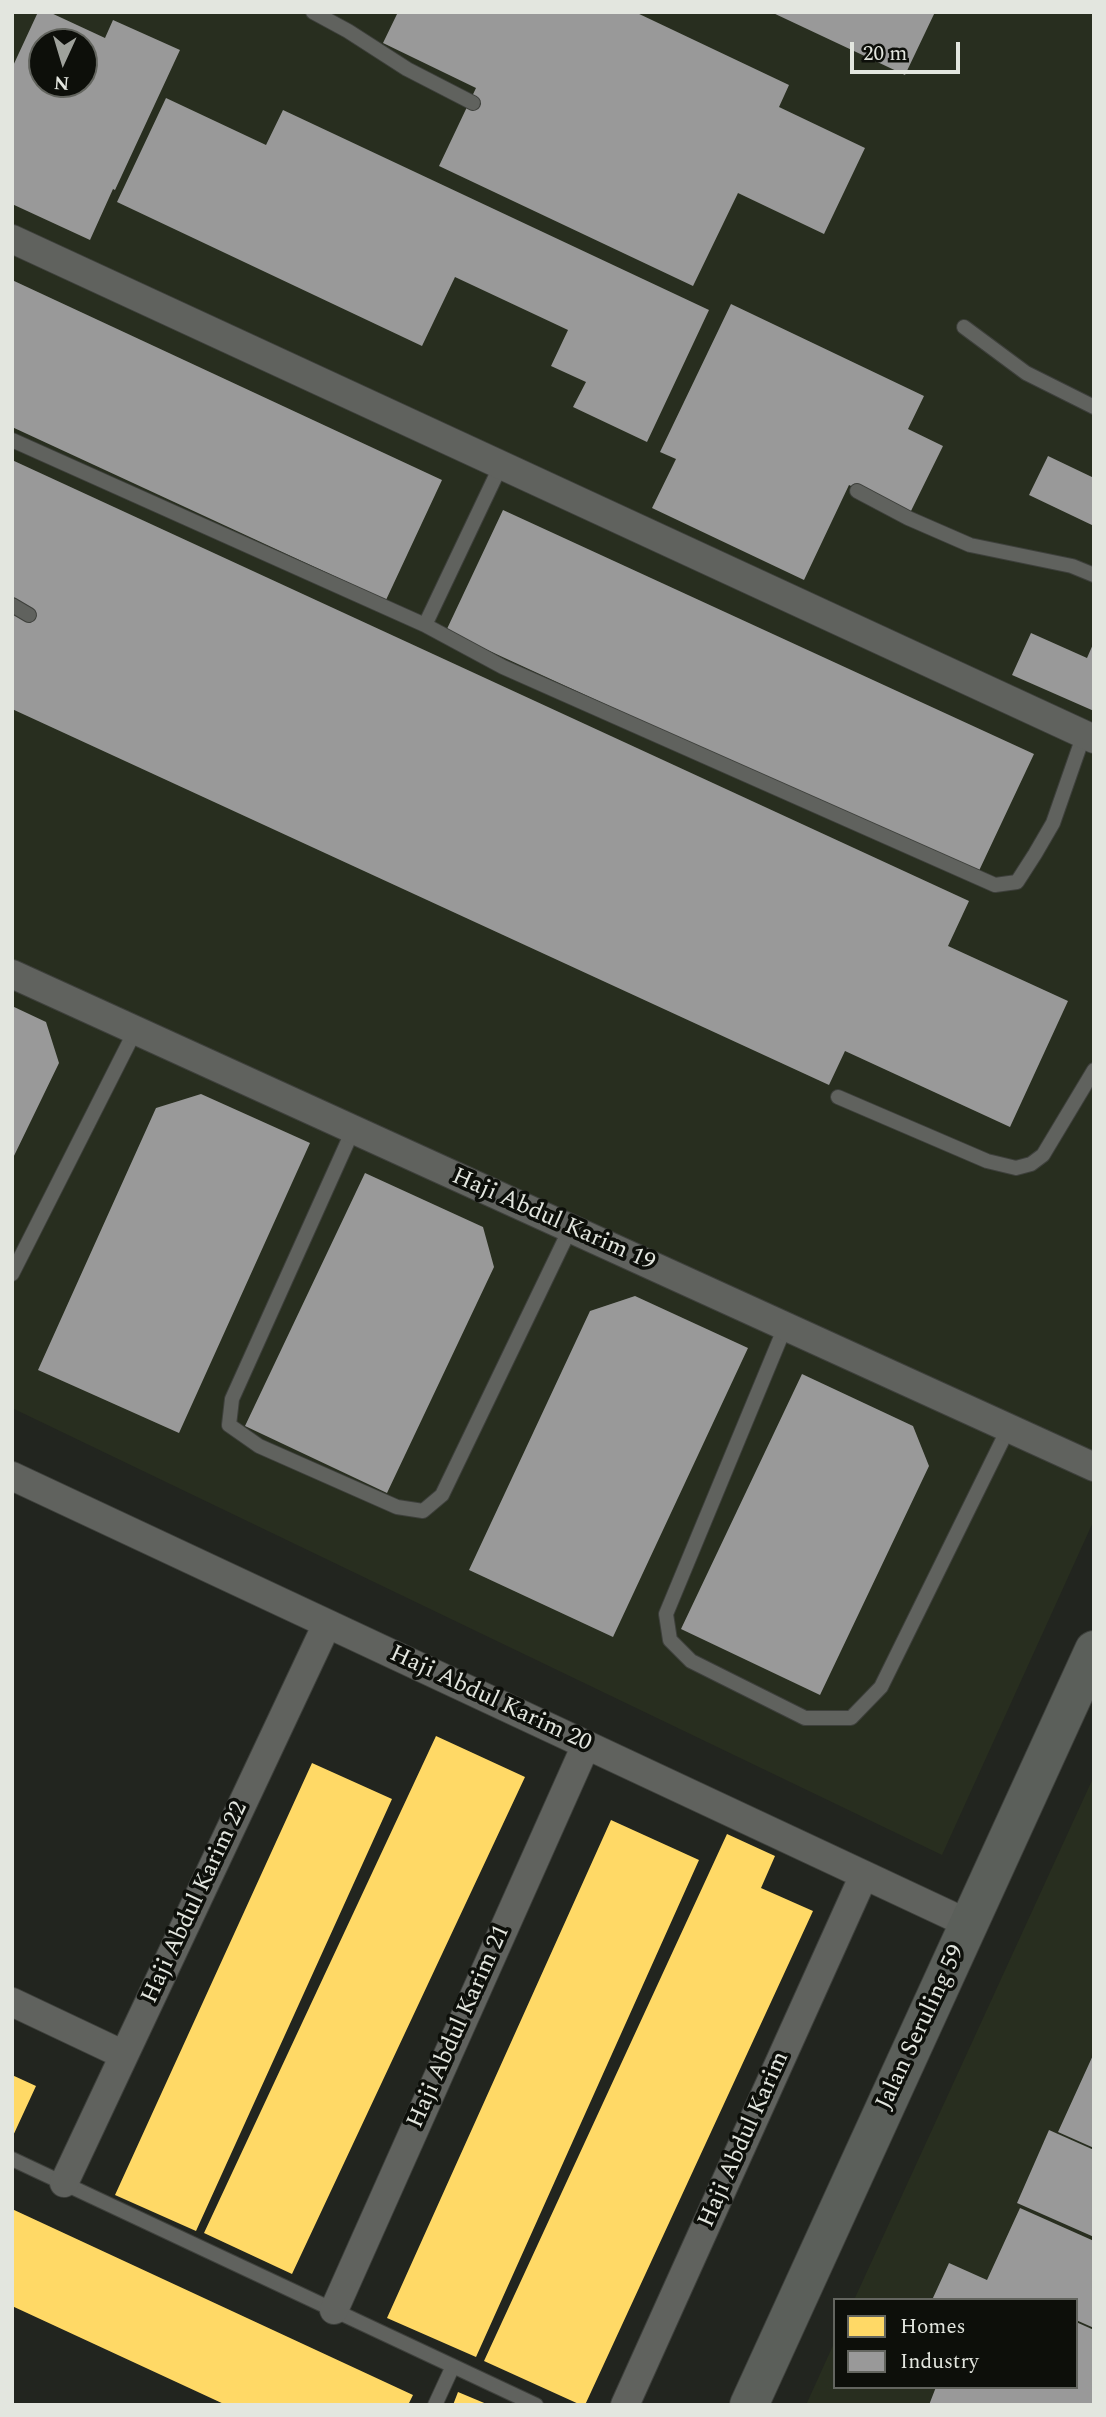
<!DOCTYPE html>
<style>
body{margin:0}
#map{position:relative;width:1106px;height:2417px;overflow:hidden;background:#22251f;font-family:Spectral,serif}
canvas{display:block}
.frame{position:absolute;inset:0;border:14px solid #e3e6df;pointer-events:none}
.legend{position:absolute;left:833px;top:2298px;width:245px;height:91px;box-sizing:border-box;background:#0d0f0a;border:2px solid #63655f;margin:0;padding:9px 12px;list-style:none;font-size:21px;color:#e3e6df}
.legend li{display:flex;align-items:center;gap:14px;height:35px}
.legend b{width:35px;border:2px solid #63655f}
.north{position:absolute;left:28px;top:28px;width:70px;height:70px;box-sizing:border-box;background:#0d0f0a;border:2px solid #63655f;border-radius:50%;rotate:184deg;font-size:19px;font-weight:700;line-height:28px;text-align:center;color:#e3e6df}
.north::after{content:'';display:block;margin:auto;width:24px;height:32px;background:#9fa29c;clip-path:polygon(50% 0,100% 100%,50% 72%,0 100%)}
.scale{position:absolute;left:850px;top:42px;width:110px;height:32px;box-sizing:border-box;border:4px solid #e3e6df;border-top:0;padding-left:9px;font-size:21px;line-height:24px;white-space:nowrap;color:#e3e6df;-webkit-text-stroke:5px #0d0f0a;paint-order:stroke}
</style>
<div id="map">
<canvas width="1106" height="2417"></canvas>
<div class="frame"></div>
<ul class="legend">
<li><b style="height:19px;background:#ffd966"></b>Homes</li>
<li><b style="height:19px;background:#999"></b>Industry</li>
</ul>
<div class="north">N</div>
<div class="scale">20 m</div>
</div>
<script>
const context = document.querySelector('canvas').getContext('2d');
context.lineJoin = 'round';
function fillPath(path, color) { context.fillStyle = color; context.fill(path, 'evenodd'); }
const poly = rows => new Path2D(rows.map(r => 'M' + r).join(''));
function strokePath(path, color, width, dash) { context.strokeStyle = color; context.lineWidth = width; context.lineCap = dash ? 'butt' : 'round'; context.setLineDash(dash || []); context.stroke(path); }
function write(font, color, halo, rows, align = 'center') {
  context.font = font + ' Spectral,serif'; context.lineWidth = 7; context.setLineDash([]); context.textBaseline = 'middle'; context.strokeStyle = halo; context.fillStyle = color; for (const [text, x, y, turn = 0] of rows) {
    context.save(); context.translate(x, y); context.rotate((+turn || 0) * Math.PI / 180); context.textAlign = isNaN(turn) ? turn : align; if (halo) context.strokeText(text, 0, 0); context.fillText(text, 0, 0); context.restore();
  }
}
const built = poly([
 [12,12,1094,12,1094,1520,942,1855,12,1408],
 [42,42,84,42,84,84,42,84],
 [1094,1776,1094,2405,806,2405,835,2341,835,2387,1076,2387,1076,2300,854,2300]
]);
const homes = poly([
 [436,1736,525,1777,292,2274,204,2233],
 [312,1763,392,1799,196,2231,115,2195],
 [611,1820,699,1860,476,2357,387,2318],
 [727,1834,775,1856,761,1888,813,1911,585,2405,581,2405,484,2361],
 [12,2075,36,2086,12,2138],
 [12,2209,413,2395,408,2405,226,2405,12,2306],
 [458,2392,489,2405,453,2405]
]);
const industry = poly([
 [38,12,49,12,105,38,113,20,180,50,115,190,113,189,90,240,12,204,12,68],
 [42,42,84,42,84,84,42,84],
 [398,12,635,12,789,85,779,107,865,148,824,234,738,193,693,286,439,166,476,88,383,43],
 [771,12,935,12,905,75],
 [166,98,266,145,283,110,709,310,647,442,573,407,586,382,551,366,568,330,455,277,422,346,117,202],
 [12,280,442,480,386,600,12,427],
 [731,304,924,396,908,429,943,446,910,513,849,485,804,580,652,508,676,459,660,452],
 [1048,456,1094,478,1094,526,1029,495],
 [12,460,969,901,948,946,1068,1001,1010,1127,845,1051,829,1085,12,709],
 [503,510,1034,754,977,875,446,631],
 [1031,633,1087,658,1094,642,1094,711,1012,675],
 [12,1006,46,1022,59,1063,12,1160],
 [201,1094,310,1143,179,1433,38,1370,156,1108],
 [365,1173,483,1227,494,1267,387,1493,245,1426],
 [635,1296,748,1348,613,1637,469,1570,590,1311],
 [802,1374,913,1426,929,1466,820,1695,681,1629],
 [1094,2053,1094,2148,1058,2132],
 [1049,2130,1094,2150,1094,2237,1017,2203],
 [1020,2208,1094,2241,1094,2328,1076,2320,1076,2300,932,2300,949,2263,987,2280],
 [1076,2322,1094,2330,1094,2405,929,2405,936,2387,1076,2387]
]);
const service = poly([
 [313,12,348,31,407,69,473,103],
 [964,327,1026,373,1094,407],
 [12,440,425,625,503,667,995,885,1017,882,1035,854,1053,823,1084,734],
 [857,491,908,518,970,545,1072,566,1094,575],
 [12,605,29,615],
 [425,625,501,465],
 [838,1097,987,1161,1016,1168,1031,1164,1043,1155,1094,1070],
 [353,1130,232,1399,229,1425,259,1446,397,1507,423,1511,442,1495,570,1229],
 [12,1274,135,1031],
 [785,1327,666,1614,670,1640,691,1661,805,1718,851,1718,881,1687,1008,1429],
 [12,2159,536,2405],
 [435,2405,453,2366]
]);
const minor = poly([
 [12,239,1094,739],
 [12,974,1094,1467],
 [12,1476,969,1924],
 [12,2002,124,2055],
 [64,2183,327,1624],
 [334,2310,586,1745],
 [625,2405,864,1875]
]);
const secondary = poly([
 [749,2405,1094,1650]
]);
const streetNames = [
 ["Haji Abdul Karim 19",553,1221,24],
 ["Haji Abdul Karim 20",490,1700,25],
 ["Haji Abdul Karim 22",196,1903,-65],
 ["Haji Abdul Karim 21",460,2027,-66],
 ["Jalan Seruling 59",922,2028,-65],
 ["Haji Abdul Karim",745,2140,-66]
];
fillPath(built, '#282e1f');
fillPath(homes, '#ffd966');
fillPath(industry, '#999');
strokePath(service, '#3e403c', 16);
strokePath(minor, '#3e403c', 30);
strokePath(secondary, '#3e403c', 40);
strokePath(service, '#60625e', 14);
strokePath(minor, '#60625e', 28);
strokePath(secondary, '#5b5f5a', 38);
write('24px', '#e3e6df', '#0d0f0a', streetNames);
</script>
